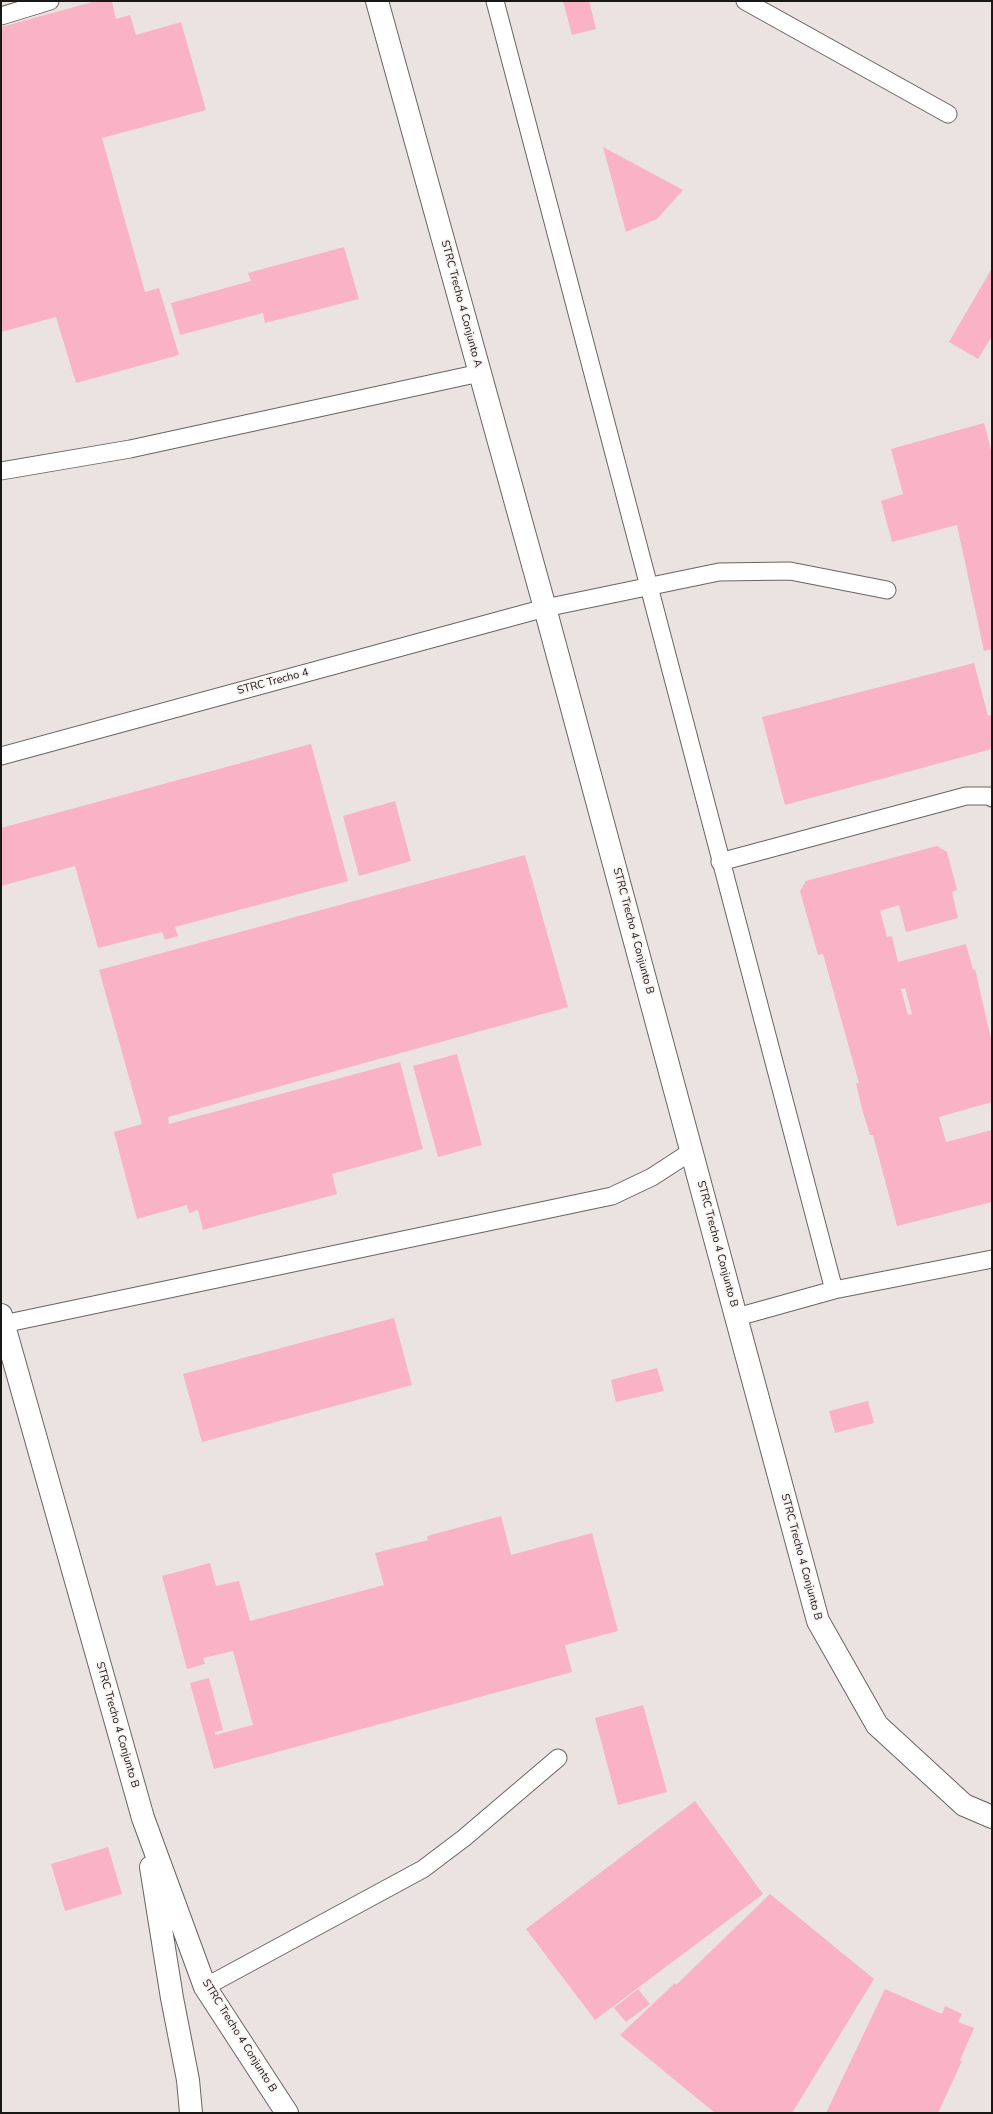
<!DOCTYPE html>
<style>
body{margin:0}
#map{position:relative;width:993px;height:2114px;overflow:hidden;background:#eae3e1;font-family:"Nunito Sans",sans-serif}
canvas{display:block}
.frame{position:absolute;inset:0;border:2px solid #1a1817;pointer-events:none}
</style>
<div id="map">
<canvas width="993" height="2114"></canvas>
<div class="frame"></div>
</div>
<script>
const context = document.querySelector('canvas').getContext('2d');
context.lineJoin = 'round';
function fillPath(path, color) { context.fillStyle = color; context.fill(path, 'evenodd'); }
const poly = rows => new Path2D(rows.map(r => 'M' + r).join(''));
function strokePath(path, color, width, dash) { context.strokeStyle = color; context.lineWidth = width; context.lineCap = dash ? 'butt' : 'round'; context.setLineDash(dash || []); context.stroke(path); }
function write(font, color, halo, rows, align = 'center') {
  context.font = font + ' "Nunito Sans",sans-serif'; context.lineWidth = 3; context.setLineDash([]); context.textBaseline = 'middle'; context.strokeStyle = halo; context.fillStyle = color; for (const [text, x, y, turn = 0] of rows) {
    context.save(); context.translate(x, y); context.rotate((+turn || 0) * Math.PI / 180); context.textAlign = isNaN(turn) ? turn : align; if (halo) context.strokeText(text, 0, 0); context.fillText(text, 0, 0); context.restore();
  }
}
const building = poly([
 [96,1,112,1,116,19,130,15,136,35,181,22,206,110,102,138,145,292,159,288,179,355,76,383,56,317,1,332,1,27],
 [563,1,589,1,596,29,572,35],
 [603,147,683,190,657,219,626,232],
 [344,247,359,299,265,323,263,313,180,335,171,303,251,281,248,273],
 [992,268,992,336,978,359,949,342],
 [984,423,992,454,992,649,984,651,957,525,892,542,881,501,903,494,891,449],
 [974,663,988,716,992,715,992,749,785,805,762,717],
 [311,744,348,881,175,927,178,936,165,940,162,932,98,948,75,866,1,886,1,828],
 [395,801,411,861,359,876,343,816],
 [937,846,947,852,957,890,952,892,958,918,906,932,899,905,880,911,887,937,892,936,898,962,966,944,973,970,975,969,992,1043,992,1102,939,1117,946,1142,992,1130,992,1202,897,1226,873,1135,870,1135,862,1109,856,1083,859,1083,823,954,818,955,800,891,806,881],
 [905,988,912,1014,908,1015,901,989],
 [525,855,568,1007,168,1117,169,1124,400,1062,423,1149,332,1174,337,1194,203,1230,198,1210,189,1213,187,1205,137,1219,114,1132,142,1124,99,970],
 [457,1054,482,1145,438,1157,413,1066],
 [394,1318,412,1385,202,1442,183,1374],
 [657,1368,664,1391,616,1402,611,1380],
 [868,1401,874,1423,835,1433,829,1411],
 [501,1516,511,1555,592,1533,618,1631,565,1645,572,1672,214,1769,190,1683,209,1678,223,1730,215,1732,215,1735,253,1725,233,1651,203,1658,205,1664,187,1669,162,1576,210,1563,216,1586,239,1581,250,1621,384,1585,375,1553,428,1540,427,1536],
 [643,1705,667,1792,618,1805,595,1718],
 [695,1801,763,1894,595,2020,526,1929],
 [108,1847,122,1894,65,1911,51,1864],
 [770,1894,874,1979,792,2113,715,2113,620,2035,675,1983,676,1985],
 [638,1989,650,2004,626,2022,614,2008],
 [885,1989,942,2014,945,2006,962,2014,958,2022,974,2028,960,2060,962,2061,938,2113,826,2113]
]);
const lane = poly([
 [495,1,834,1290],
 [745,1,948,114],
 [1,16,50,1],
 [1,471,130,449,480,373],
 [1,756,545,608,719,572,790,571,887,590],
 [720,862,966,796,989,796,992,798],
 [737,1317,834,1290,992,1259],
 [3,1324,612,1196,652,1177,692,1151],
 [205,1987,423,1869,464,1838,558,1758]
]);
const secondary = poly([
 [377,1,545,608,818,1621,877,1725,964,1805,992,1817],
 [1,1315,143,1818,205,1987,287,2113],
 [151,1867,172,1998,188,2080,191,2113]
]);
const streetNames = [
 ["STRC Trecho 4 Conjunto A",461,304,75],
 ["STRC Trecho 4",273,682,-15],
 ["STRC Trecho 4 Conjunto B",633,931,75],
 ["STRC Trecho 4 Conjunto B",717,1244,75],
 ["STRC Trecho 4 Conjunto B",801,1557,75],
 ["STRC Trecho 4 Conjunto B",117,1725,74],
 ["STRC Trecho 4 Conjunto B",239,2036,58]
];
fillPath(building, '#f9b3c4');
strokePath(lane, '#6a6462', 19);
strokePath(secondary, '#6a6462', 24);
strokePath(lane, '#fff', 17);
strokePath(secondary, '#fff', 22);
write('11px', '#1a1817', '#f7f0ee', streetNames);
</script>
